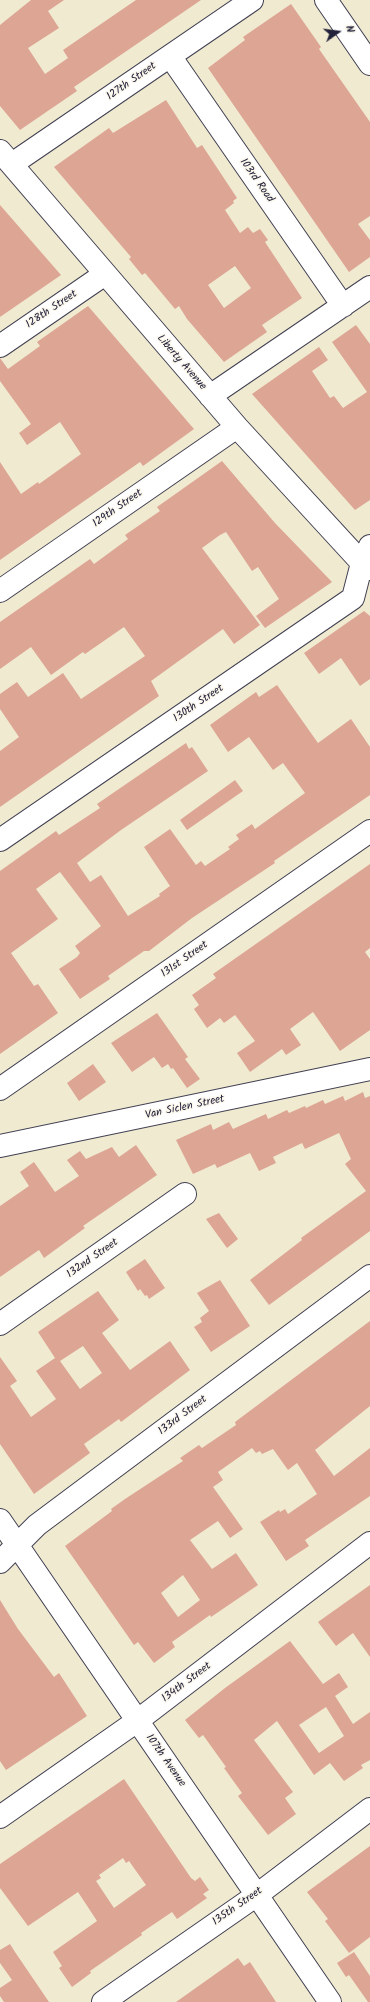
<!DOCTYPE html>
<style>
body{margin:0}
#map{position:relative;width:370px;height:2002px;overflow:hidden;background:#f0ead1;font-family:Kalam,sans-serif}
canvas{display:block}
.north{position:absolute;left:318px;top:12px;width:40px;height:40px;-webkit-text-stroke:3px #fbf7ec;paint-order:stroke;rotate:76deg;font-size:11px;font-weight:700;line-height:16px;text-align:center;color:#22223b}
.north::after{content:'';display:block;margin:auto;width:14px;height:18px;background:#22223b;clip-path:polygon(50% 0,100% 100%,50% 72%,0 100%)}
</style>
<div id="map">
<canvas width="370" height="2002"></canvas>
<div class="north">N</div>
</div>
<script>
const context = document.querySelector('canvas').getContext('2d');
context.lineJoin = 'round';
function fillPath(path, color) { context.fillStyle = color; context.fill(path, 'evenodd'); }
const poly = rows => new Path2D(rows.map(r => 'M' + r).join(''));
function strokePath(path, color, width, dash) { context.strokeStyle = color; context.lineWidth = width; context.lineCap = dash ? 'butt' : 'round'; context.setLineDash(dash || []); context.stroke(path); }
function write(font, color, halo, rows, align = 'center') {
  context.font = font + ' Kalam,sans-serif'; context.lineWidth = 3; context.setLineDash([]); context.textBaseline = 'middle'; context.strokeStyle = halo; context.fillStyle = color; for (const [text, x, y, turn = 0] of rows) {
    context.save(); context.translate(x, y); context.rotate((+turn || 0) * Math.PI / 180); context.textAlign = isNaN(turn) ? turn : align; if (halo) context.strokeText(text, 0, 0); context.fillText(text, 0, 0); context.restore();
  }
}
const building = poly([
 [31,0,64,0,48,11,59,28,28,48,45,74,68,58,63,50,136,0,201,0,74,87,77,91,20,130,0,106,0,25],
 [291,4,321,47,319,49,370,122,370,216,358,224,370,240,370,257,349,272,208,68,245,40,243,37],
 [166,100,197,148,202,145,237,198,233,201,234,203,225,210,240,233,248,227,253,233,260,229,268,240,265,242,302,298,262,325,267,332,224,362,187,319,179,306,175,309,145,273,142,275,129,259,131,257,54,167,109,128,113,133],
 [235,266,251,288,224,308,208,285],
 [0,205,61,275,0,317],
 [88,306,194,429,143,466,140,462,0,560,0,462,21,494,38,482,39,484,81,454,60,422,27,445,19,433,31,424,0,381,0,358,8,369,40,346,37,342],
 [356,325,370,344,370,500,355,510,252,394,319,347,328,360,312,371,330,398,334,396,343,408,367,392,332,342],
 [222,461,275,523,332,582,265,628,256,616,279,599,258,567,252,571,226,532,220,535,202,548,260,625,234,644,223,629,151,681,159,696,0,807,0,751,19,737,0,709,0,694,17,682,28,697,63,673,81,699,145,656,124,627,85,654,83,652,51,675,31,647,0,669,0,622,90,559,94,564,128,539,125,535,160,511,157,507],
 [364,611,370,616,370,679,360,686,341,658,319,674,304,653],
 [277,685,318,743,351,719,370,747,370,795,274,861,275,863,192,918,149,951,144,951,108,976,110,979,80,999,59,969,77,957,80,953,75,946,101,926,60,872,36,889,58,919,11,953,34,986,38,984,58,1013,0,1054,0,871,56,831,59,835,100,808,97,804,186,743,189,749,192,747,208,771,121,830,77,863,90,882,101,875,128,916,160,896,159,894,170,886,144,847,170,829,196,865,201,861,205,866,230,849,228,847,239,839,236,835,252,824,255,829,305,793,283,763,273,770,249,737,228,752,210,725,256,692,259,697],
 [235,780,243,791,187,830,180,820],
 [370,864,370,948,365,952,370,959,370,1030,340,1051,313,1012,290,1029,301,1045,286,1055,282,1049,250,1072,237,1053,255,1041,235,1015,224,1023,220,1018,207,1028,194,1009,199,1005,192,995,216,978,213,974],
 [157,1013,188,1057,185,1059,200,1079,187,1088,173,1068,171,1069,168,1064,162,1068,154,1057,132,1072,111,1043],
 [93,1064,106,1082,79,1101,67,1083],
 [363,1092,365,1098,370,1096,370,1231,269,1305,250,1280,302,1240,301,1238,366,1191,345,1164,351,1159,339,1133,305,1149,302,1143,273,1157,276,1163,259,1171,250,1153,217,1168,215,1164,193,1174,176,1140,211,1124,213,1130,229,1122,233,1129,266,1114,268,1119,287,1110,289,1113,305,1106,306,1108,323,1100,325,1104,343,1096,345,1101],
 [136,1145,157,1175,83,1226,85,1228,44,1258,39,1250,0,1277,0,1206,29,1186,20,1172,34,1162,55,1192,79,1176,67,1160,80,1151,86,1159,112,1147,119,1157],
 [219,1213,238,1239,227,1248,206,1219],
 [145,1259,165,1288,149,1299,147,1295,145,1296,140,1289,138,1291,126,1272],
 [220,1280,250,1326,211,1352,194,1327,202,1322,200,1318,209,1311,197,1293],
 [98,1291,119,1320,102,1333,130,1370,170,1341,190,1370,121,1422,119,1419,84,1444,90,1453,34,1494,0,1444,0,1357,17,1381,10,1386,31,1417,56,1399,36,1371,55,1358,38,1332],
 [83,1346,102,1373,80,1389,60,1361],
 [370,1321,370,1406,315,1450,334,1476,370,1448,370,1496,305,1540,309,1546,286,1561,260,1522,279,1510,280,1512,285,1509,288,1514,317,1494,297,1463,288,1470,273,1449,262,1454,260,1451,256,1453,252,1448,218,1472,223,1480,213,1487,243,1529,230,1538,218,1521,190,1540,212,1569,236,1553,258,1585,211,1617,210,1615,172,1642,175,1647,154,1663,138,1642,134,1645,65,1546,112,1511,111,1509,125,1499,183,1461,180,1458,199,1445,202,1448,236,1425,235,1422],
 [183,1575,200,1600,178,1617,161,1593],
 [370,1585,370,1657,353,1633,336,1646,318,1622],
 [0,1600,18,1629,54,1677,59,1673,87,1716,6,1770,0,1761],
 [290,1641,323,1684,339,1673,348,1687,335,1696,353,1724,370,1712,370,1760,361,1765,363,1768,344,1781,330,1763,314,1775,277,1721,254,1740,293,1792,285,1798,296,1814,268,1835,238,1796,242,1793,224,1768,226,1767,203,1735,199,1738,185,1720,225,1688],
 [326,1707,344,1736,319,1753,299,1725],
 [124,1779,191,1878,195,1881,200,1877,209,1890,203,1894,207,1898,177,1919,172,1912,141,1933,142,1935,90,1971,91,1973,72,1987,59,1968,62,1966,53,1952,97,1921,78,1892,28,1926,0,1888,0,1864],
 [123,1858,126,1863,129,1861,146,1885,114,1908,96,1881,101,1878,99,1875],
 [370,1846,370,1937,349,1953,325,1921,328,1919,307,1892],
 [10,1944,15,1952,49,2002,4,2002,0,1996,0,1988,12,1980,0,1963,0,1950],
 [354,1952,370,1976,370,2002,368,2002,349,1975,346,1977,337,1963],
 [238,1958,244,1966,250,1962,276,2002,176,2002]
]);
const minor = poly([
 [326,0,370,64],
 [170,56,343,306],
 [0,151,237,427,362,563,370,569],
 [12,164,252,0],
 [0,346,105,274],
 [210,396,370,287],
 [0,591,237,427],
 [0,840,353,598,362,563,370,546],
 [0,1089,370,831],
 [0,1146,370,1069],
 [0,1324,185,1194],
 [0,1520,330,2002],
 [0,1562,37,1525,370,1276],
 [0,1817,137,1721,370,1543],
 [103,2002,257,1895,370,1809]
]);
const streetNames = [
 ["127th Street",132,82,-35],
 ["103rd Road",256,181,55],
 ["128th Street",52,310,-34],
 ["Liberty Avenue",181,363,49],
 ["129th Street",118,509,-35],
 ["130th Street",199,704,-34],
 ["131st Street",185,960,-35],
 ["Van Siclen Street",185,1108,-12],
 ["132nd Street",93,1259,-35],
 ["133rd Street",183,1416,-37],
 ["134th Street",187,1683,-37],
 ["107th Avenue",165,1761,55],
 ["135th Street",238,1907,-35]
];
fillPath(building, '#dda594');
strokePath(minor, '#414052', 24);
strokePath(minor, '#fff', 22);
write('11px', '#22223b', '#fbf7ec', streetNames);
</script>
